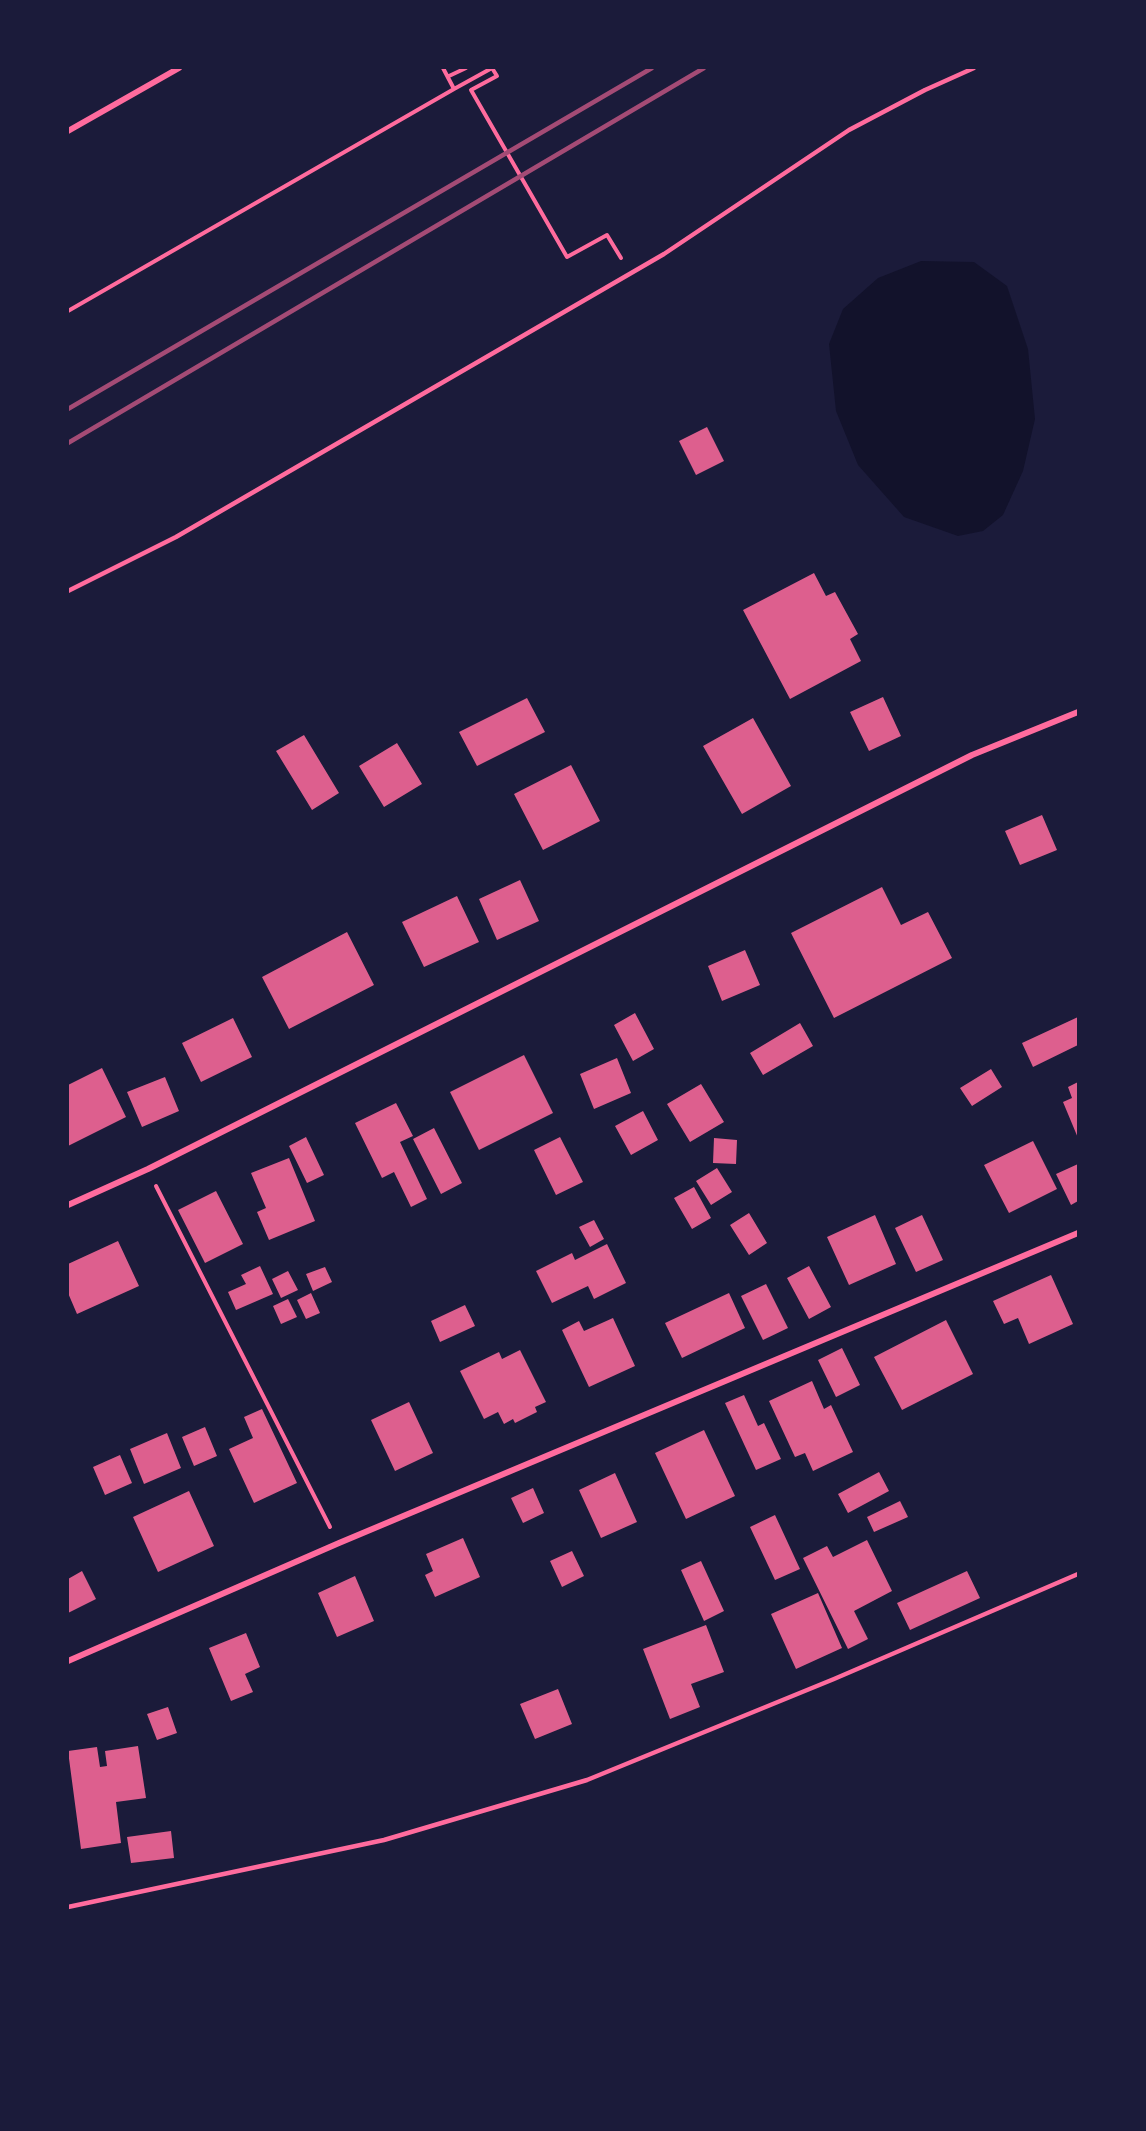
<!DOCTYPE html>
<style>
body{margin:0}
#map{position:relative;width:1146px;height:2131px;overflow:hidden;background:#1b1b3a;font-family:"Exo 2",sans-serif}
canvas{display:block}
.frame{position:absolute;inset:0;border:69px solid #1b1b3a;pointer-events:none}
</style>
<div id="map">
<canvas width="1146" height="2131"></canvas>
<div class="frame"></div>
</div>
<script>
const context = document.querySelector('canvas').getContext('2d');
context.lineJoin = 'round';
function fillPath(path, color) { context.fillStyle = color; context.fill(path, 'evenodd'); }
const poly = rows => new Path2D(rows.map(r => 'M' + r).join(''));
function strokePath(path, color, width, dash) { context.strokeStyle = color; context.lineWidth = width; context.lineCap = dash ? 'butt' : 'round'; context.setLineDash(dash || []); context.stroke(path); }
const water = poly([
 [921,261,974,262,1007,286,1028,349,1035,419,1023,471,1003,515,983,531,958,536,904,517,858,465,836,411,829,344,843,309,878,278]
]);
const building = poly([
 [707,427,724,461,696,475,679,441],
 [814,573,826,596,835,592,858,634,850,639,861,661,790,699,743,610],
 [883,697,901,736,869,751,850,712],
 [527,698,545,732,477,766,459,732],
 [753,718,791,786,742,814,703,746],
 [304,735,339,793,312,810,276,751],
 [397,743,422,784,384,807,359,766],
 [571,765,600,821,543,850,514,794],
 [1042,815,1057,850,1020,865,1005,831],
 [520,880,539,921,497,940,479,899],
 [882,887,901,925,928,912,952,958,834,1018,791,933],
 [457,896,479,942,424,967,402,922],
 [347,932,374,985,289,1029,262,977],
 [745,950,760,985,722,1001,708,966],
 [635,1013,654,1049,633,1061,614,1025],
 [1078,1017,1078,1045,1033,1067,1022,1043],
 [233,1018,252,1057,201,1082,182,1043],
 [800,1023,813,1046,763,1075,750,1053],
 [524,1055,553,1113,479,1150,450,1092],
 [617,1058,631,1093,594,1109,580,1074],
 [102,1068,126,1117,68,1146,68,1085],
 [991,1069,1002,1087,972,1106,960,1088],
 [165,1077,179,1111,142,1127,127,1092],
 [1078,1082,1078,1138,1063,1102,1072,1098,1068,1087],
 [701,1084,724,1122,690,1142,667,1104],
 [396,1103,413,1136,400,1142,427,1199,411,1207,394,1172,382,1178,355,1123],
 [643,1111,658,1140,631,1155,615,1126],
 [434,1128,462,1183,441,1194,413,1139],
 [306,1137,324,1175,307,1183,289,1146],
 [560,1137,583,1182,556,1195,534,1150],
 [714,1138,737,1140,736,1164,713,1163],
 [1033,1141,1057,1189,1009,1213,984,1165],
 [289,1158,315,1221,269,1240,257,1212,266,1208,251,1173],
 [1078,1164,1078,1201,1071,1205,1056,1174],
 [717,1168,732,1192,711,1205,696,1181],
 [694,1187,711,1218,692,1229,674,1198],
 [216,1191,243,1244,205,1263,178,1210],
 [749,1213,767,1243,749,1255,730,1225],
 [875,1215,896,1264,849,1285,827,1237],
 [922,1215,943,1260,916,1272,895,1228],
 [594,1220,604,1239,590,1247,579,1227],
 [118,1241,139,1286,77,1314,68,1293,68,1264],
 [607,1244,626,1283,594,1299,588,1286,552,1303,536,1271,572,1253,575,1260],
 [260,1266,273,1294,236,1310,228,1292,246,1284,241,1275],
 [809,1266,831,1307,809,1319,787,1278],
 [325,1267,332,1282,313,1291,306,1274],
 [288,1271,298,1290,281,1298,272,1279],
 [1051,1275,1073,1324,1029,1344,1018,1318,1004,1324,993,1301],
 [766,1284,788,1328,763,1340,741,1296],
 [311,1293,320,1313,306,1319,297,1300],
 [729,1293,745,1328,682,1358,665,1323],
 [288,1299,297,1317,281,1324,273,1306],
 [465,1305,475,1326,440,1342,431,1321],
 [613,1318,635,1366,589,1387,562,1330,579,1321,584,1331],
 [946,1320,973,1374,902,1410,874,1357],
 [842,1348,860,1385,836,1397,818,1360],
 [520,1350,546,1402,535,1407,537,1412,515,1423,513,1419,504,1424,498,1412,484,1419,460,1371,499,1352,502,1359],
 [812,1381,824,1409,831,1405,853,1452,813,1471,805,1453,795,1457,769,1401],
 [744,1395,758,1426,764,1423,781,1459,756,1470,725,1403],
 [409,1402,433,1453,395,1471,371,1420],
 [262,1409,297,1483,254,1503,229,1449,253,1438,244,1417],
 [205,1427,217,1456,194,1466,182,1437],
 [704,1430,735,1496,686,1519,655,1453],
 [167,1433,181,1468,144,1484,130,1449],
 [120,1455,132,1483,105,1495,93,1467],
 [879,1472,889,1491,848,1513,838,1494],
 [615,1473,637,1522,601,1538,579,1490],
 [533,1488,544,1513,523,1523,511,1498],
 [189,1491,214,1546,158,1572,133,1517],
 [900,1501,908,1517,874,1532,867,1517],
 [775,1515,800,1569,775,1580,750,1527],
 [463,1538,480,1577,435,1597,425,1575,433,1571,426,1554],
 [867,1540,892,1591,854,1611,868,1639,848,1649,803,1558,827,1546,833,1557],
 [572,1551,584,1576,562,1587,550,1561],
 [701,1561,724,1611,704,1621,681,1570],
 [82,1571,96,1599,68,1613,68,1579],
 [967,1571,980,1598,910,1630,897,1603],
 [355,1576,374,1621,337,1637,318,1593],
 [818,1593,842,1648,796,1669,771,1614],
 [706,1625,724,1672,691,1684,700,1707,670,1719,643,1649],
 [246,1633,260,1667,245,1674,253,1692,231,1701,209,1648],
 [558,1689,572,1724,535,1739,520,1704],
 [168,1707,177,1733,157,1740,147,1714],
 [138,1746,146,1798,116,1802,121,1843,81,1849,68,1751,97,1747,100,1767,107,1766,105,1751],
 [171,1831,174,1858,131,1863,127,1837]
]);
const path = poly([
 [443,68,454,89,492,68],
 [492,68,497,76,471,90,567,257,607,235,621,258],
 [449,76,466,68],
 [68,311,454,89],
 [156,1186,330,1527]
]);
const service = poly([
 [68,591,176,537,664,254,849,130,925,90,974,68],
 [68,1907,384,1840,587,1780,834,1679,1078,1574]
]);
const minor = poly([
 [68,131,179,68],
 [68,1205,148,1169,972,755,1078,712],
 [68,1661,339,1543,1078,1233]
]);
const rail = poly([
 [68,409,652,68],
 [68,443,704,68]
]);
fillPath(water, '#12122b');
fillPath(building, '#dd5f8e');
strokePath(path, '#ff6b9d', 4);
strokePath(service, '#ff6b9d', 4.5);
strokePath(minor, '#ff6b9d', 6);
strokePath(rail, '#a44b75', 4.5);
</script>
